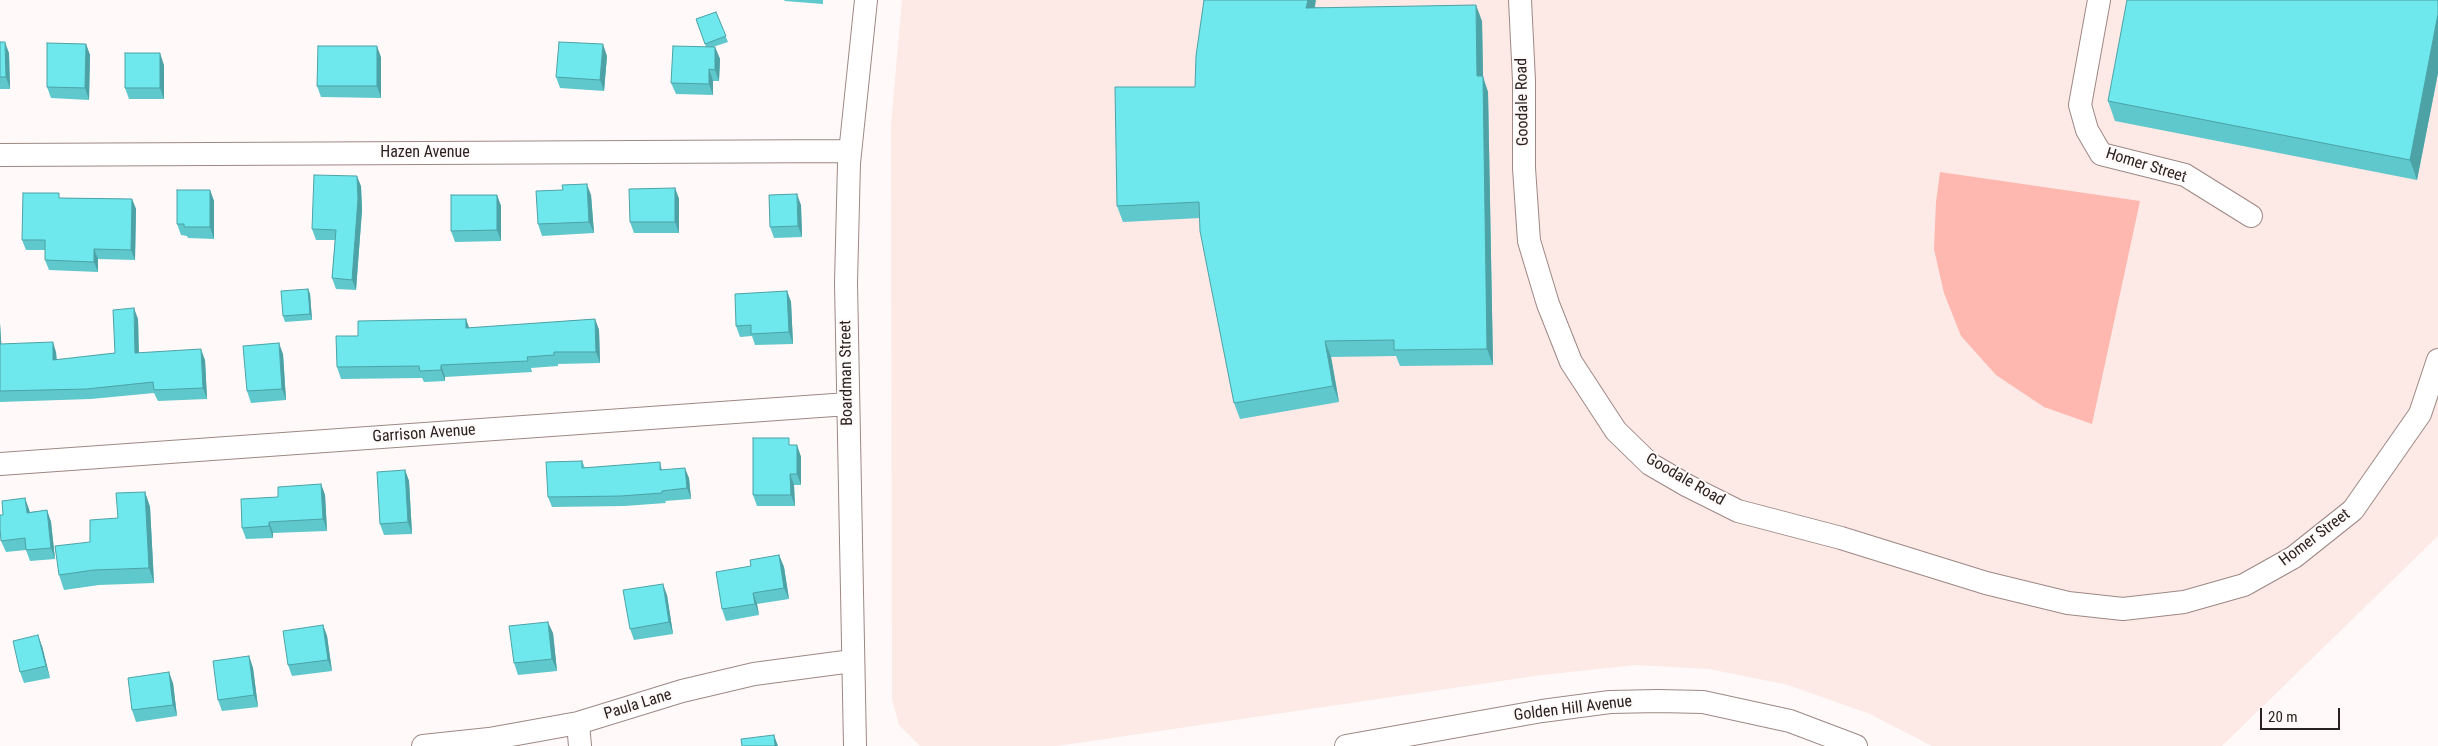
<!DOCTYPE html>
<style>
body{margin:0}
#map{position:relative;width:2438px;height:746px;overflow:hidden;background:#fffaf9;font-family:"Roboto Condensed",sans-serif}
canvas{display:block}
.scale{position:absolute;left:2260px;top:708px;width:80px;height:22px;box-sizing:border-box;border:2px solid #292120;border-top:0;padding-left:6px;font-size:15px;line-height:18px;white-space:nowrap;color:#292120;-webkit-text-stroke:4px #fffaf9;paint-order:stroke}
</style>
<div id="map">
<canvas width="2438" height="746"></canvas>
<div class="scale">20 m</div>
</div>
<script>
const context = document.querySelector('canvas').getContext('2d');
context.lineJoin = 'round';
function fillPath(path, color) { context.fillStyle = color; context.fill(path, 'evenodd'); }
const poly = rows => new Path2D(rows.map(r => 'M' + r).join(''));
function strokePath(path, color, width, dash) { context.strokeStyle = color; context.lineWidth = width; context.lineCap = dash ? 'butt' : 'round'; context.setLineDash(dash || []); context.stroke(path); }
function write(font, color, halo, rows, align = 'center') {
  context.font = font + ' "Roboto Condensed",sans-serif'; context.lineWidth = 4; context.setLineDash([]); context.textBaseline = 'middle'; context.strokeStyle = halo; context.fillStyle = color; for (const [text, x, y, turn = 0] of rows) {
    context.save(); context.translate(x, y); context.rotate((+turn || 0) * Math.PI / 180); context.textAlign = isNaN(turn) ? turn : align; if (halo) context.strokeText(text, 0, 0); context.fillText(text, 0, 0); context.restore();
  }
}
const built = poly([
 [902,0,2438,0,2438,536,2222,746,1932,746,1870,714,1788,685,1709,669,1636,665,1542,675,1057,746,920,746,899,725,892,699,891,125]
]);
const green = poly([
 [1940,172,2140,201,2092,424,2044,407,1996,375,1961,336,1944,293,1934,249,1936,202]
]);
const street = poly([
 [1520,0,1524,81,1524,168,1529,241,1548,304,1571,362,1616,431,1650,464,1688,486,1738,511,1841,538,1986,583,2068,603,2123,609,2184,602,2244,585,2294,557,2353,510,2420,414,2438,360],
 [2099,0,2080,105,2087,130,2101,154,2185,175,2251,216],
 [0,155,850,151],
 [0,464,848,404],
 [578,723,580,746],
 [423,746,489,739,578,723,682,691,754,674,852,661],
 [855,746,846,283,849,163,866,0],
 [1346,746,1542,711,1610,702,1658,701,1703,702,1790,721,1856,746]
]);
const wall = poly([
 [784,0,823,0,823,4,785,1],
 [2438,0,2438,73,2417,180,2115,121,2108,101],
 [1315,7,1482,21,1483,77,1488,92,1493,365,1400,366,1396,356,1331,357,1339,402,1240,419,1234,403,1200,218,1123,222,1117,206],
 [716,12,728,42,713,47,715,47,720,59,719,81,713,81,713,95,676,94,671,83,706,47,696,19],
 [0,42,9,53,10,89,0,89],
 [86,44,90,55,89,100,51,98,47,87],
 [607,56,604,91,560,88,556,77],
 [381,57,381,98,321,97,317,86],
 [164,65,164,99,129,99,125,88],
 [361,186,362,210,356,290,336,289,332,278,335,240,316,240,312,229],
 [675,188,679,199,679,233,634,233,630,222],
 [210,190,214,201,214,239,188,238,187,236,181,235,177,224],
 [497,195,501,206,501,241,455,242,451,231],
 [591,195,594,233,542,236,538,224],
 [60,198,132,199,136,209,135,260,98,259,98,272,49,270,45,260,45,250,26,250,22,240],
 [801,205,802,237,774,238,770,227],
 [308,289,310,294,312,320,285,322,283,316],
 [787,291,791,302,793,344,755,345,752,336,740,337,736,326],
 [138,319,139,353,205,360,207,399,158,401,154,393,91,399,0,402,0,323,1,344,56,352,57,360,115,353],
 [595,319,599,330,600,363,558,364,558,366,531,368,532,372,445,377,445,381,424,382,422,378,341,379,337,367,358,336],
 [283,354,286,400,251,403,247,391],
 [792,445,797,445,801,457,801,485,794,485,795,506,757,506,753,495],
 [582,461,585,468,660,462,662,470,689,478,691,499,665,501,666,503,624,506,552,507,548,497],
 [405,470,409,481,412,534,384,535,380,524],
 [321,484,325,495,327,531,273,533,273,538,246,539,242,528,278,497],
 [145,492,150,507,154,583,99,585,64,590,59,575],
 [29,509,30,512,47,510,51,522,55,559,30,561,26,550,6,552,1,541],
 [779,555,784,567,789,599,757,604,759,615,726,621,722,609],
 [667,595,673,634,634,640,630,629],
 [323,625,327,636,332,671,292,676,288,665],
 [553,633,557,671,518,675,514,663],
 [42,646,50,678,24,683,20,672],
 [249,656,253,668,258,707,222,711,218,700],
 [173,683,177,716,136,722,132,710]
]);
const shadedWall = poly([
 [1308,0,1316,0,1312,24,1306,8],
 [1476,5,1482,21,1483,77,1488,92,1493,365,1487,349,1477,76],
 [2438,14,2438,73,2417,180,2410,160],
 [5,42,9,53,10,89,6,77],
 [86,44,90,55,89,100,85,88],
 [603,44,607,56,604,91,600,80],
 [377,46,381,57,381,98,377,86],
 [715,47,720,59,719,81,715,70],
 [160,53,164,65,164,99,160,88],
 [709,69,713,81,713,95,709,84],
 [357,176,361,186,362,210,356,290,352,280],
 [587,184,591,195,594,233,589,222],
 [675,188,679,199,679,233,675,222],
 [210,190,214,201,214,239,210,227],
 [797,194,801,205,802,237,798,226],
 [497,195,501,206,501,241,497,230],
 [132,199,136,209,135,260,131,250],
 [94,249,98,259,98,272,94,262],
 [308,289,310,294,312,320,310,314],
 [787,291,791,302,793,344,789,332],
 [134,308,138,319,139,364,135,353],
 [466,319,470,330,466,328],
 [595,319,599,330,600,363,596,352],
 [0,323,2,354,0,350],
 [1325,341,1331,357,1339,402,1333,386],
 [53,342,56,352,57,371,53,360],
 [279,343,283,354,286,400,282,389],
 [201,349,205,360,207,399,203,388],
 [441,365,445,377,445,381,441,370],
 [797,445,801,457,801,485,797,474],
 [685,468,689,478,691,499,687,488],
 [405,470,409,481,412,534,408,522],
 [790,474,794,485,795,506,791,495],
 [321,484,325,495,327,531,323,519],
 [145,492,150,507,154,583,149,568],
 [25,498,29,509,31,524,27,513],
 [47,510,51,522,55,559,51,548],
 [269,522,273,533,273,538,269,526],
 [779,555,784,567,789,599,784,588],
 [663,584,667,595,673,634,669,622],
 [753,593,757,604,759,615,755,604],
 [548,622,553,633,557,671,552,659],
 [323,625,327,636,332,671,328,660],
 [38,635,42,646,50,678,46,666],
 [249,656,253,668,258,707,254,695],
 [169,672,173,683,177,716,173,705],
 [774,735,778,746,775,746]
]);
const building = poly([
 [1204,0,1308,0,1306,8,1476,5,1477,76,1483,76,1487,349,1394,350,1394,340,1325,341,1333,386,1234,403,1200,231,1199,202,1117,206,1115,87,1195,87,1196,56,1204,0],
 [2127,0,2438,0,2438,14,2410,160,2108,101,2127,0],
 [716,12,726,36,705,44,696,19,716,12],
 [0,42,5,42,6,77,0,77,0,42],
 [559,42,603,44,600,80,556,77,559,42],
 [47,43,86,44,85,88,47,87,47,43],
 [318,46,377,46,377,86,317,86,318,46],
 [673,46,715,47,715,70,709,69,709,84,671,83,673,46],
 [125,53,160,53,160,88,125,88,125,53],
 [314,175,357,176,358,199,352,280,332,278,336,230,312,229,314,175],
 [587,184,589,222,538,224,536,191,563,190,562,185,587,184],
 [675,188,675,222,630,222,629,189,675,188],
 [177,190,210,190,210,227,184,227,184,224,177,224,177,190],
 [23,193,59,193,59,198,132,199,131,250,94,249,94,262,45,260,45,240,22,240,23,193],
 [797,194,798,226,770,227,769,195,797,194],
 [451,195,497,195,497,230,451,231,451,195],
 [308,289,310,314,283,316,281,291,308,289],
 [787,291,789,332,751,334,751,325,736,326,735,294,787,291],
 [134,308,135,353,201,349,203,388,154,390,153,382,87,389,0,391,0,344,53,342,53,360,115,353,113,310,134,308],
 [466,319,466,328,595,319,596,352,554,352,554,355,527,357,528,361,441,365,441,370,420,371,419,366,337,367,336,336,358,336,358,321,466,319],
 [279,343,282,389,247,391,243,346,279,343],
 [753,438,789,438,789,445,797,445,797,474,790,474,791,495,753,495,753,438],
 [582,461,582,468,660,462,660,470,685,468,687,488,662,491,662,493,621,496,548,497,546,462,582,461],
 [405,470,408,522,380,524,377,472,405,470],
 [321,484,323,519,269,522,269,526,242,528,241,499,278,497,278,487,321,484],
 [145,492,149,568,94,570,59,575,55,546,90,542,90,520,118,518,116,493,145,492],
 [25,498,27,513,47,510,51,548,26,550,25,538,1,541,0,529,0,515,3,515,2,501,25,498],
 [779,555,784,588,753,593,755,604,722,609,716,572,751,566,750,560,779,555],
 [663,584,669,622,630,629,623,590,663,584],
 [548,622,552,659,514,663,509,626,548,622],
 [323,625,328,660,288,665,283,631,323,625],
 [38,635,46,666,20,672,13,641,38,635],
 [249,656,254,695,218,700,213,661,249,656],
 [169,672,173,705,132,710,128,678,169,672],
 [774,735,775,746,742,746,741,739,774,735]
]);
const streetNames = [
 ["Goodale Road",1523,102,-91],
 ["Hazen Avenue",425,153],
 ["Homer Street",2146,166,17],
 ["Boardman Street",847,373,-91],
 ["Garrison Avenue",424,434,-4],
 ["Goodale Road",1685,480,30],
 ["Homer Street",2315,538,-37],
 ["Paula Lane",638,705,-17],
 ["Golden Hill Avenue",1573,709,-7]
];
fillPath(built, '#fde9e6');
fillPath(green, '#feb8af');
strokePath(street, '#9d8885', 24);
strokePath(street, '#fff', 22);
fillPath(wall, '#5fc8cc');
fillPath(shadedWall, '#4da2a6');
fillPath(building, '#6ee8ed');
strokePath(building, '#4da2a6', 1);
write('16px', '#292120', '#fffaf9', streetNames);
</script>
